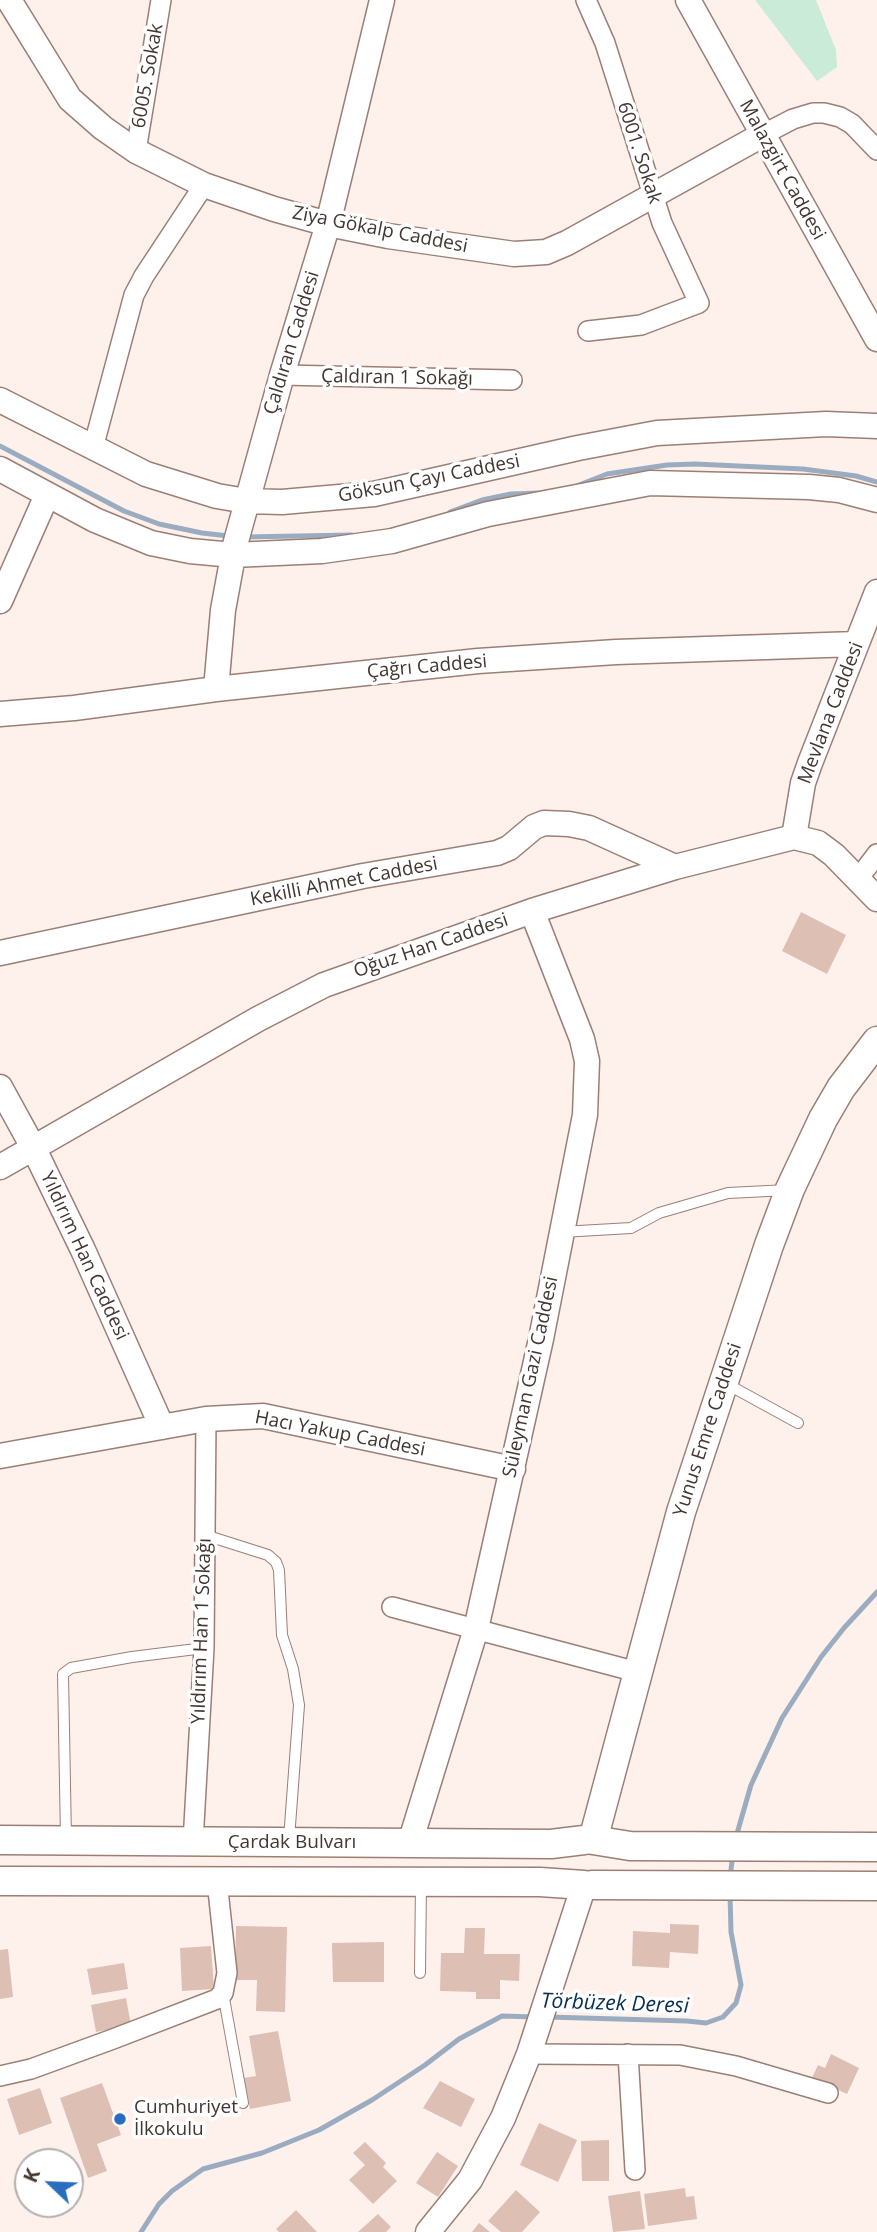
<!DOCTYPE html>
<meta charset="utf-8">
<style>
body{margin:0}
#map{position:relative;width:877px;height:2232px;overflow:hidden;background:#fef1ec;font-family:"Open Sans",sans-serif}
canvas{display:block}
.north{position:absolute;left:14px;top:2148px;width:70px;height:70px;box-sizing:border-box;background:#fff;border:2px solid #b3afad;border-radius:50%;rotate:293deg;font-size:19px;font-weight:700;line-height:28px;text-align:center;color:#423631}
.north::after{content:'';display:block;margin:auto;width:24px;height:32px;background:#296dbe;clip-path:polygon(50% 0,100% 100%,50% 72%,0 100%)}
</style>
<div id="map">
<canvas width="877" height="2232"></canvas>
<div class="north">K</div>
</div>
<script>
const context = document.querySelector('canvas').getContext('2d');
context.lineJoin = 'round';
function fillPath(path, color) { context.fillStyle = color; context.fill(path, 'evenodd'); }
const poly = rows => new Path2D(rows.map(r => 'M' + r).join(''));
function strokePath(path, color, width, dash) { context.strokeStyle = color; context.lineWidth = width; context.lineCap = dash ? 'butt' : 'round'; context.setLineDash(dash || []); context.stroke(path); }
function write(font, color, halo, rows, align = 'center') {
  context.font = font + ' "Open Sans",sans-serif'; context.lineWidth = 7; context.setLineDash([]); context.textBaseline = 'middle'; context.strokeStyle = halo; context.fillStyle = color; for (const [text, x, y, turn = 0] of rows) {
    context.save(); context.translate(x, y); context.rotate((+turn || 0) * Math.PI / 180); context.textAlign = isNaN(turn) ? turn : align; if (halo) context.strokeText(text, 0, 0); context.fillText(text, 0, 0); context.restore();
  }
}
const green = poly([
 [755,0,816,0,836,50,837,67,817,81]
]);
const stream = poly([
 [0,446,124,511,159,524,202,533,229,536],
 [579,485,607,474,667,465,695,464,803,469,856,476,877,482],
 [450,512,482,500,511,494,538,493],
 [243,537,352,535],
 [736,1837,751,1785,782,1718,821,1657,844,1628,877,1592],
 [730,1878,733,1853],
 [548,2017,687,2021,706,2023,723,2017,736,2003,741,1985,731,1932,730,1895],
 [141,2232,159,2204,172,2191,203,2169,262,2153,319,2130,372,2100,425,2065,459,2039,502,2016,535,2017]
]);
const building = poly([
 [801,912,846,935,827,974,782,951],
 [670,1924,699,1925,698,1954,670,1952,669,1968,632,1966,633,1931,670,1933],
 [236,1926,287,1927,285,2012,256,2011,257,1980,235,1980],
 [465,1928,485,1928,484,1954,520,1954,519,1981,500,1980,500,1999,476,1999,476,1992,440,1991,441,1953,464,1953],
 [384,1942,384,1982,333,1982,332,1943],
 [211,1946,214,1989,182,1991,180,1948],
 [8,1949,13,1997,0,1999,0,1950],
 [124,1963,128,1989,92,1995,87,1969],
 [126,1998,131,2025,96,2032,91,2005],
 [278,2031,291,2101,250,2109,244,2078,256,2076,249,2036],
 [831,2054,859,2068,847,2094,812,2078,818,2065,825,2068],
 [440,2081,475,2099,461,2127,423,2108],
 [102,2083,121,2135,97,2144,107,2171,88,2178,60,2098],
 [40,2088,52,2123,19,2135,7,2099],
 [539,2123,577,2140,558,2182,520,2165],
 [609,2140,609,2181,582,2181,581,2141],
 [365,2142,386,2163,383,2167,397,2181,373,2204,349,2180,365,2165,353,2153],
 [437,2152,458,2166,438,2197,416,2183],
 [685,2188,686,2197,694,2196,697,2219,648,2226,644,2194],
 [516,2190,540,2212,522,2232,501,2232,488,2221],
 [640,2191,645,2229,613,2232,608,2196],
 [296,2210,317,2232,279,2232,276,2229],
 [378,2214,391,2227,386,2232,358,2232],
 [479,2223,490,2232,472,2232]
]);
const service = poly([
 [561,1232,631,1228,659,1213,728,1193,788,1190],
 [725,1383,798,1423],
 [205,1535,268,1555,276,1562,279,1570,282,1635,293,1669,299,1705,289,1839],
 [66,1839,63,1674,71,1668,132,1657,204,1648],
 [420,1973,421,1883],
 [223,1993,243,2103]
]);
const minor = poly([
 [586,0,605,43,662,223,699,303,641,325,588,331],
 [764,134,793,119,813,113,824,113,840,117,852,124,877,150],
 [136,151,161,0],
 [282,375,512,380],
 [93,448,134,295,144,276,204,185],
 [858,879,877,854],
 [392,1607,637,1672],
 [193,1842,204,1648,206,1419],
 [529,2054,680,2055,736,2066,828,2093],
 [628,2054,635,2170],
 [0,2076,31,2069,113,2039,217,1999,223,1993,227,1973,217,1881]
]);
const tertiary = poly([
 [9,0,70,99,103,128,136,151,204,185,274,209,328,224,388,236,514,254,546,252,567,243,764,134],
 [688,0,877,339],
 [0,400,146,474,217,496,246,501,282,502,374,494,578,448,657,433,826,424,877,426],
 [0,469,95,520,151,543,190,551,233,555,322,551,392,541,488,514,650,483,809,487,839,490,877,500],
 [0,601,47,495],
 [216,689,223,610,235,545,282,375,328,224,382,0],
 [0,714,74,708,216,689,478,661,616,652,856,644],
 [794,837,803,783,810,763,877,592],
 [0,953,363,876,497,853,509,848,534,827,544,823,569,824,589,828,675,867],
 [0,1087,34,1149,83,1250,162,1427],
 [0,1167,258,1019,324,985,532,911,675,867,794,837,818,843,834,855,877,899],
 [0,1456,206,1419,263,1416,513,1469],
 [410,1843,476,1629,541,1339,585,1115,587,1061,582,1039,532,911],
 [428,2232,470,2180,503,2118,529,2054,584,1885]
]);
const secondary = poly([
 [877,1041,841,1088,823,1119,790,1189,769,1245,681,1512,593,1840,630,1846,877,1847],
 [0,1840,551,1844,584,1840],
 [0,1881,540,1882,584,1885],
 [592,1885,877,1886]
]);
const markers = [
 [120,2119,7,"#296dbe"]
];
const streetNames = [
 ["6005. Sokak",148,76,-80],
 ["6001. Sokak",639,153,72],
 ["Malazgirt Caddesi",782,170,61],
 ["Ziya Gökalp Caddesi",380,230,11],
 ["Çaldıran Caddesi",292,343,-73],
 ["Çaldıran 1 Sokağı",397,378,1],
 ["Göksun Çayı Caddesi",429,479,-11],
 ["Çağrı Caddesi",427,667,-5],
 ["Mevlana Caddesi",831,713,-69],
 ["Kekilli Ahmet Caddesi",344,882,-11],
 ["Oğuz Han Caddesi",431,946,-19],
 ["Yıldırım Han Caddesi",84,1256,65],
 ["Süleyman Gazi Caddesi",531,1377,-78],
 ["Yunus Emre Caddesi",708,1430,-72],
 ["Hacı Yakup Caddesi",340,1434,11],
 ["Yıldırım Han 1 Sokağı",202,1631,-88],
 ["Çardak Bulvarı",292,1843]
];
const poiNames = [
 ["Cumhuriyet",134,2108],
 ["İlkokulu",134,2130]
];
const waterNames = [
 ["Törbüzek Deresi",615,2004,2]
];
fillPath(green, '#c9ebd8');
strokePath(stream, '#9cacc0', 5);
fillPath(building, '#ddbfb4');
strokePath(service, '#9b7f75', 12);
strokePath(minor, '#9b7f75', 22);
strokePath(tertiary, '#9b7f75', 27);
strokePath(secondary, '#9b7f75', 31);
strokePath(service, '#fff', 10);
strokePath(minor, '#fff', 19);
strokePath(tertiary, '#fff', 24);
strokePath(secondary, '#fff', 28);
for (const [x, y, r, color] of markers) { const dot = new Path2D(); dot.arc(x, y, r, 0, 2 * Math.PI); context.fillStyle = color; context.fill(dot); strokePath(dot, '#fff', 2.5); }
write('19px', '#423631', '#fff', streetNames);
write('19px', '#423631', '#fff', poiNames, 'left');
write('italic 21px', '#062e55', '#fff', waterNames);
</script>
